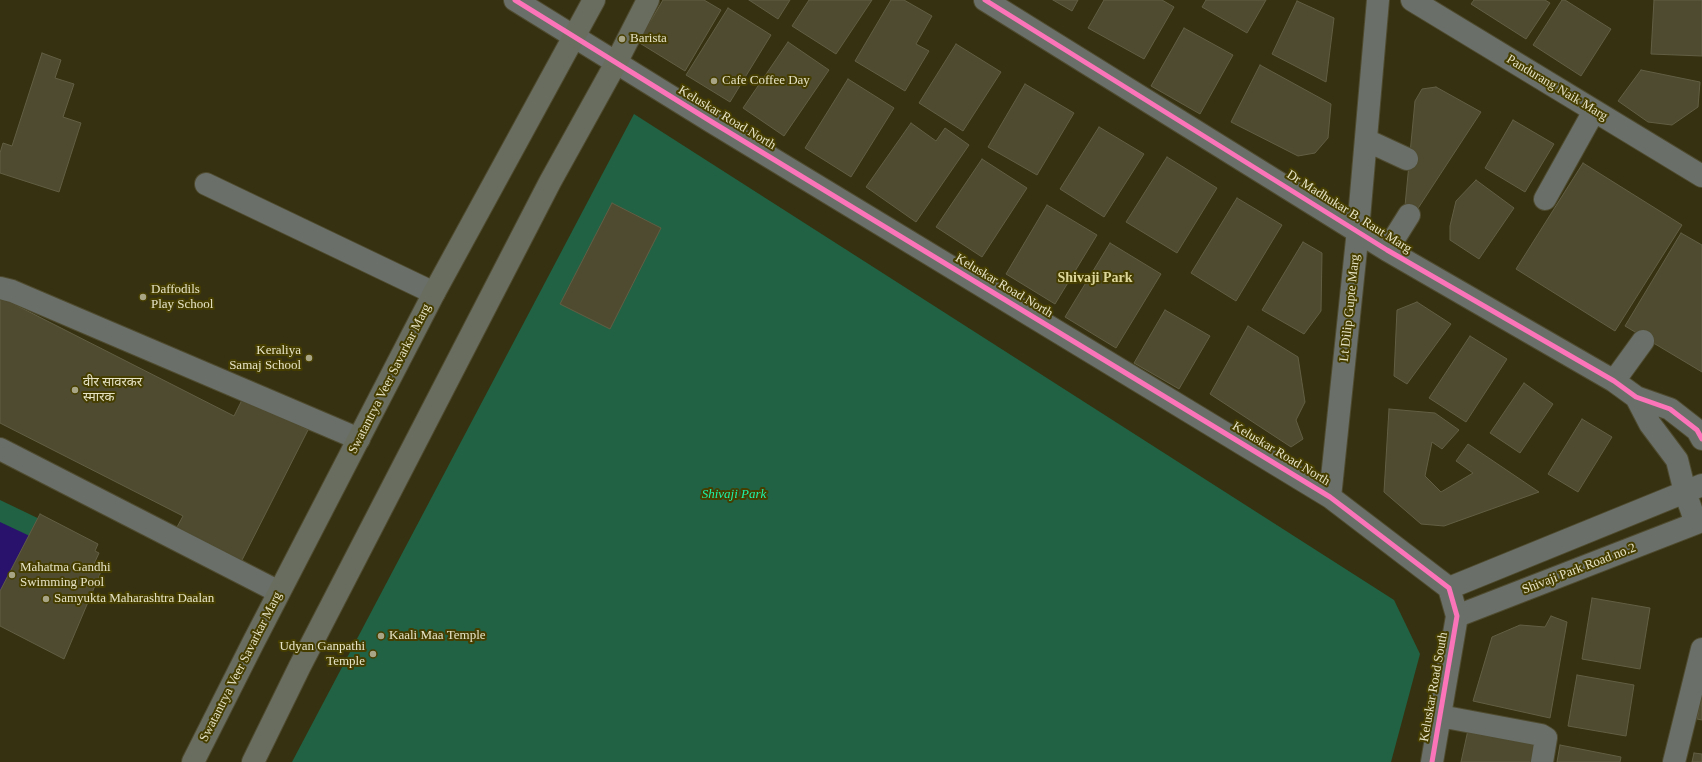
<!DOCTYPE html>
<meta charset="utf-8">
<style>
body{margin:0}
canvas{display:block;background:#363110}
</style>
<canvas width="1702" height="762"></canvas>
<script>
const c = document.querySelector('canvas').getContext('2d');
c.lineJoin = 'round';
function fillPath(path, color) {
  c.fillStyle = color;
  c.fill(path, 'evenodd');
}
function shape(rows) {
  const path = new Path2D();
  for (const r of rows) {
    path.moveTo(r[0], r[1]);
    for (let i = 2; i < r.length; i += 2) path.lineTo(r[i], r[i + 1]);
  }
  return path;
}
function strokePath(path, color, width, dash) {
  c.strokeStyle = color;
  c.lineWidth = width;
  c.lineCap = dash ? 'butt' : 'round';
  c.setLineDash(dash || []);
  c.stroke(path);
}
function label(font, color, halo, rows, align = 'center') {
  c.font = font + ' "Times New Roman","Noto Sans Devanagari",serif';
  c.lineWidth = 4;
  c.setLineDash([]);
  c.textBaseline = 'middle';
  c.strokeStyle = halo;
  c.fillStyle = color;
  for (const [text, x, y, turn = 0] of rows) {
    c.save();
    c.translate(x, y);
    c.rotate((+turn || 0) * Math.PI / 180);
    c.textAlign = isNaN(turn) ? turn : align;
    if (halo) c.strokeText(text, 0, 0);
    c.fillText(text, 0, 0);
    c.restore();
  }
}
fillPath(shape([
 [634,114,1394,600,1420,654,1391,762,292,762],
 [0,500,50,524,0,626]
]), '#206243');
fillPath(shape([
 [0,522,34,538,0,608]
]), '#28126b');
const building = shape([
 [663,0,704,0,721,10,685,71,638,42,663,0],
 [749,0,790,0,778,19,749,0],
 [809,0,872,0,836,54,792,26,809,0],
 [891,0,904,0,932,16,916,44,929,51,905,91,855,61,891,0],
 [1053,0,1078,0,1072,11,1053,0],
 [1104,0,1162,0,1174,7,1144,59,1088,28,1104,0],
 [1206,0,1266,0,1247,33,1202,7,1206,0],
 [1474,0,1545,0,1550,3,1526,39,1471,4,1474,0],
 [1562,0,1565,0,1611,29,1581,76,1533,45,1562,0],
 [1654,0,1702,0,1702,56,1651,54,1654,0],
 [1297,1,1334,18,1326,82,1272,54,1297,1],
 [728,8,771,35,730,102,686,75,728,8],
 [1184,28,1233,55,1200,114,1151,86,1184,28],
 [788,42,829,70,784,136,743,108,788,42],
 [956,44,1001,72,963,131,919,103,956,44],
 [42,53,61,60,55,78,74,84,63,117,81,123,59,192,0,173,0,153,3,143,12,146,42,53],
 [1260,65,1331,104,1328,138,1315,153,1298,156,1231,122,1260,65],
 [1641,70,1700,82,1698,107,1672,125,1648,122,1618,101,1641,70],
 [848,79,894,108,851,177,805,148,848,79],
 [1025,84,1074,113,1037,175,988,147,1025,84],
 [1436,87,1481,112,1413,216,1405,206,1415,101,1422,89,1436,87],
 [1513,120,1554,144,1525,192,1485,168,1513,120],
 [911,123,936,141,945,128,969,145,916,222,866,187,911,123],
 [1099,127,1144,154,1104,217,1060,189,1099,127],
 [1167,157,1217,188,1177,253,1126,222,1167,157],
 [982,159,1027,188,982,257,936,227,982,159],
 [1583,163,1682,225,1615,331,1516,269,1583,163],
 [1476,180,1514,208,1479,259,1450,240,1450,226,1456,201,1476,180],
 [1237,198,1282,225,1236,301,1191,273,1237,198],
 [612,203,661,228,610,329,560,304,612,203],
 [1047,205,1097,235,1055,304,1006,274,1047,205],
 [1681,233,1702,245,1702,372,1625,326,1681,233],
 [1303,242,1322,253,1321,311,1304,334,1262,310,1303,242],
 [1110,243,1161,274,1116,348,1065,317,1110,243],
 [0,297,234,416,243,398,308,430,241,562,176,529,183,516,0,423,0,297],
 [1417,302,1451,324,1407,384,1394,376,1397,310,1417,302],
 [1165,310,1210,336,1179,389,1134,363,1165,310],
 [1248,326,1298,357,1305,402,1296,420,1303,439,1291,447,1210,394,1248,326],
 [1470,336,1507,359,1466,422,1429,398,1470,336],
 [1524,383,1553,404,1520,453,1490,433,1524,383],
 [1389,409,1435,413,1459,430,1442,449,1432,442,1425,476,1441,492,1473,473,1456,461,1468,444,1539,492,1444,526,1421,524,1384,492,1389,409],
 [1582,419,1612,437,1578,492,1548,474,1582,419],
 [40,514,98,544,95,551,99,553,94,564,102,569,64,659,0,626,0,591,40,514],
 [1592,598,1650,608,1640,669,1582,659,1592,598],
 [1551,616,1567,622,1550,718,1473,701,1492,637,1520,625,1545,627,1551,616],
 [1577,675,1634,685,1626,736,1568,726,1577,675],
 [1702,695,1702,720,1697,719,1702,695],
 [1468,730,1535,743,1532,762,1461,762,1468,730],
 [1560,745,1621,757,1620,762,1557,762,1560,745],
 [1694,753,1702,754,1702,762,1692,762,1694,753]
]);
fillPath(building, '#4e4b31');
strokePath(building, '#615e44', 1);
const minor = shape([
 [515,0,712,122,1330,497,1449,588,1457,616,1432,762],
 [985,0,1387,250,1614,381,1636,397,1670,409,1697,430,1702,439],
 [1412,0,1702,176],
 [1366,140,1407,159],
 [206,184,434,293],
 [1545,199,1594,111],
 [1387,250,1409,215],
 [0,288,12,291,359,439],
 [1614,381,1643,341],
 [1636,397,1650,424,1677,460,1685,492,1696,523],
 [0,449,279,592],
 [1330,497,1358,230,1378,0],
 [1449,588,1702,485],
 [1457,616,1702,521],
 [1440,716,1541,735,1546,738,1542,762],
 [1674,762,1702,649]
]);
const major = shape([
 [193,762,253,643,434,293,594,0],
 [253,762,300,666,550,182,616,63,648,0]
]);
strokePath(minor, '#4f4b30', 24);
strokePath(major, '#4f4b30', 24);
strokePath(minor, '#6a7069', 22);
strokePath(major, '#696d60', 22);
strokePath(shape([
 [515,0,712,122,1330,497,1449,588,1457,616,1432,762],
 [985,0,1387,250,1614,381,1636,397,1670,409,1697,430,1702,439]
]), '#fb73b8', 5);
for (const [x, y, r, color] of [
 [622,39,4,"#a8a586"],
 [714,81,4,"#a8a586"],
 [143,297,4,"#a8a586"],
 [309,358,4,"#a8a586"],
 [75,390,4,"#a8a586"],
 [12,575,4,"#a8a586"],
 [46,599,4,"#a8a586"],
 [381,636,4,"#a8a586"],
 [373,654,4,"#a8a586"]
]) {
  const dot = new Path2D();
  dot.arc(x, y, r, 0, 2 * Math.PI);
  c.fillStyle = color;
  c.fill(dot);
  strokePath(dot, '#463e00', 1.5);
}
label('13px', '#e6e3c6', '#463e00', [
 ["Barista",630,39],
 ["Cafe Coffee Day",722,81],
 ["Daffodils",151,290],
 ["Play School",151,305],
 ["Keraliya",301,351,"right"],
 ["Samaj School",301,366,"right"],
 ["वीर सावरकर",83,383],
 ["स्मारक",83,398],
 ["Mahatma Gandhi",20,568],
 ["Swimming Pool",20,583],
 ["Samyukta Maharashtra Daalan",54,599],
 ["Kaali Maa Temple",389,636],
 ["Udyan Ganpathi",365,647,"right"],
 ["Temple",365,662,"right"]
], 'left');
label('13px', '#e6e3c6', '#463e00', [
 ["Pandurang Naik Marg",1557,88,31],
 ["Keluskar Road North",727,118,31],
 ["Dr Madhukar B. Raut Marg",1349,212,32],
 ["Keluskar Road North",1004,286,31],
 ["Lt Dilip Gupte Marg",1350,308,-84],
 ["Swatantrya Veer Savarkar Marg",390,379,-63],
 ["Keluskar Road North",1281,454,31],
 ["Shivaji Park Road no.2",1579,569,-21],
 ["Swatantrya Veer Savarkar Marg",241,667,-63],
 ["Keluskar Road South",1434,687,-80]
]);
label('italic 13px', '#1bf4aa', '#463e00', [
 ["Shivaji Park",734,495]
]);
label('bold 14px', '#ded79b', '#463e00', [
 ["Shivaji Park",1095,278]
]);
</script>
